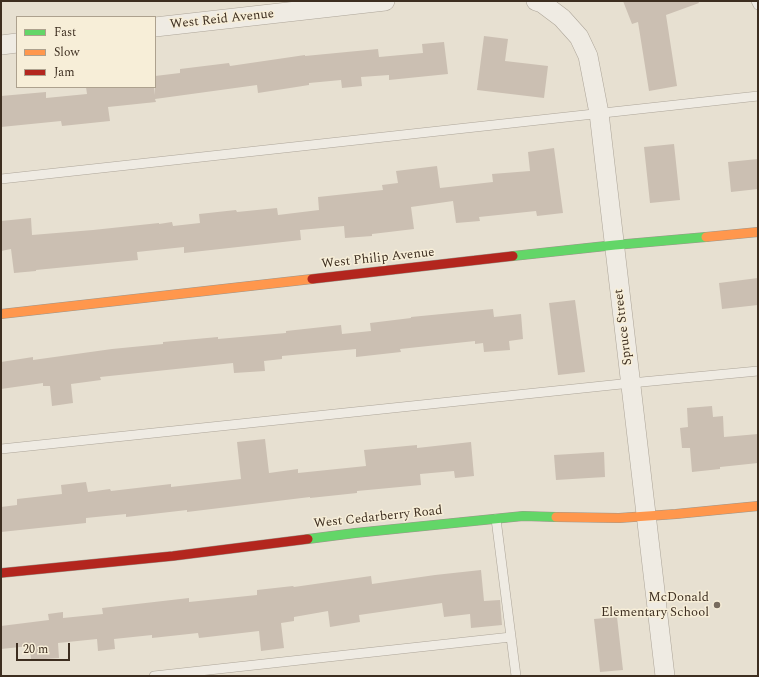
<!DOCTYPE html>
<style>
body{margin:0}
#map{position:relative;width:759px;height:677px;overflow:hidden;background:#e7e0d1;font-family:Spectral,serif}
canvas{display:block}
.frame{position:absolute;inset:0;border:2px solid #3d2e20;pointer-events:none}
.legend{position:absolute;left:16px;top:16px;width:140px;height:72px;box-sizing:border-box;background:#f7eed8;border:1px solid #ada18e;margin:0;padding:5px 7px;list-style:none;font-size:12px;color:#3d2e20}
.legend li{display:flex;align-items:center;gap:8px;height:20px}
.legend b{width:20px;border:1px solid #ada18e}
.scale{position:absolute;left:16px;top:643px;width:54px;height:18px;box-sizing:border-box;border:2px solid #3d2e20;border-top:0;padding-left:5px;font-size:12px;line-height:14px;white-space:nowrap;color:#3d2e20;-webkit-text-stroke:3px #f7eed8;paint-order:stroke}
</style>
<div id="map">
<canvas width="759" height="677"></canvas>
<div class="frame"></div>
<ul class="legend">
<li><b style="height:5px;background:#63d668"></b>Fast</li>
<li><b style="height:5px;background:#ff974d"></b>Slow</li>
<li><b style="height:5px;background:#b3261e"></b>Jam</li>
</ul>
<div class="scale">20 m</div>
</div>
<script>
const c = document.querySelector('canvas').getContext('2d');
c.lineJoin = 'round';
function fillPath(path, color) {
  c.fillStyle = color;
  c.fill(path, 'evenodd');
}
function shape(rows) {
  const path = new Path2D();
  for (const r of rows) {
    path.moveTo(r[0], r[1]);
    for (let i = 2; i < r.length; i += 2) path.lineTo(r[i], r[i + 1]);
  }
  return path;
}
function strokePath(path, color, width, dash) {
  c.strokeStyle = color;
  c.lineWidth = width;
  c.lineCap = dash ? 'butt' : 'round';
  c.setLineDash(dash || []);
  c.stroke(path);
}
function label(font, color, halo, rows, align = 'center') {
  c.font = font + ' Spectral,serif';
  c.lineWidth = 3;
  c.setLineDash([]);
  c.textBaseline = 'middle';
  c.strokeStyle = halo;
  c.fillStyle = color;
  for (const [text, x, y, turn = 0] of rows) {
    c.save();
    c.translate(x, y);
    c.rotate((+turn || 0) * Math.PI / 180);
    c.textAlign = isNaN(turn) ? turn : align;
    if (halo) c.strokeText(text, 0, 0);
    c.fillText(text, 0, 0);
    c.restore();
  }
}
fillPath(shape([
 [623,1,698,1,699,3,666,15,677,86,649,91,638,22,632,24],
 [484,36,508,39,505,61,548,66,544,98,477,90],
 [444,42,448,74,389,80,389,75,361,77,362,86,342,88,341,80,309,83,309,85,258,93,257,85,155,99,156,102,108,107,110,121,62,126,61,121,1,127,1,96,46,92,46,98,87,94,86,87,154,87,155,95,155,76,180,73,180,69,229,63,230,66,305,55,305,56,378,49,379,57,423,53,422,44],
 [674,144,680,200,650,203,644,147],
 [554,148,563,213,537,216,536,211,479,217,480,221,456,223,453,201,411,207,414,229,372,234,372,236,345,238,344,226,300,230,301,240,184,253,184,247,137,252,138,260,36,270,36,271,14,273,11,249,1,251,1,221,31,218,32,235,93,230,159,223,159,224,172,222,173,226,200,223,199,214,236,210,237,212,277,208,278,215,319,210,318,197,383,190,382,185,398,183,396,171,437,166,440,188,493,182,492,174,530,171,528,152],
 [758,159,758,189,731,192,728,162],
 [758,278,758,305,722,309,719,283],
 [575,300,585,372,558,375,549,303],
 [493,309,494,317,521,314,523,339,509,341,510,350,484,352,483,343,475,344,475,341,400,349,401,352,356,357,356,349,282,356,282,359,264,361,265,371,234,373,233,363,100,377,101,380,71,384,73,403,52,406,50,386,43,386,43,383,1,389,1,362,33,357,33,360,112,349,163,344,163,342,218,337,218,339,286,333,286,331,341,325,342,334,371,331,370,323,411,318,411,317],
 [712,406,713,417,723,416,724,437,758,434,758,463,720,467,720,469,692,472,690,448,682,448,680,428,688,427,687,408],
 [265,439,269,473,298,469,298,473,366,466,364,450,417,445,417,448,471,442,474,476,455,478,454,471,420,474,421,485,357,491,357,493,310,498,310,497,187,512,187,510,126,517,126,514,86,518,86,523,1,532,1,507,17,505,17,499,62,494,61,485,86,482,88,492,110,489,111,491,171,484,171,487,241,479,237,442],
 [604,452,605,477,556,480,554,455],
 [481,570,484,601,500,600,502,625,471,628,470,614,444,617,442,603,359,615,360,622,330,627,328,611,294,617,294,621,281,623,284,648,261,651,259,631,199,638,198,633,152,638,152,635,114,639,115,649,98,651,97,639,58,643,59,658,31,660,30,646,1,649,1,626,49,620,48,614,63,612,63,618,103,614,102,608,189,598,189,602,257,595,257,590,293,586,294,587,371,576,372,584,435,575],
 [617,617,623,670,600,672,594,619]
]), '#cbbfb2');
const lane = shape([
 [756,1,758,5],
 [1,179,758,96],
 [1,449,631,383,758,371],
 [496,519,516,676],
 [154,676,511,637]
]);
const street = shape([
 [536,1,542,3,562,18,579,37,588,56,599,113,665,676],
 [155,27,385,1],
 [1,45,17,43]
]);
const fast = shape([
 [513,256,615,245,706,237],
 [308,539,355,533,523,516,556,517]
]);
const slow = shape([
 [706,237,758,232],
 [1,314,312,279],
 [556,517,619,518,676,514,758,506]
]);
const jam = shape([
 [312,279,513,256],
 [1,573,173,556,308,539]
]);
strokePath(lane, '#ada599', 10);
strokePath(street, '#ada599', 20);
strokePath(fast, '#9c958a', 10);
strokePath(slow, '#9c958a', 10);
strokePath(jam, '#9c958a', 10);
strokePath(lane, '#efebe3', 9);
strokePath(street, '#efebe3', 19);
strokePath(fast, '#63d668', 9);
strokePath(slow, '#ff974d', 9);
strokePath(jam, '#b3261e', 9);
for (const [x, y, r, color] of [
 [717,605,4,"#786c5e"]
]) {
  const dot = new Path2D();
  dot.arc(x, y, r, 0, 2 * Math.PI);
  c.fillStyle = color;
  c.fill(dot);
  strokePath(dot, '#f7eed8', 1.5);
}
label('13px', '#3d2e20', '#f7eed8', [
 ["West Reid Avenue",222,20,-6],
 ["West Philip Avenue",378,259,-6],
 ["Spruce Street",624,327,-97],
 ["West Cedarberry Road",378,518,-6]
]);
label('13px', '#3d2e20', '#f7eed8', [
 ["McDonald",709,598],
 ["Elementary School",709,613]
], 'right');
</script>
